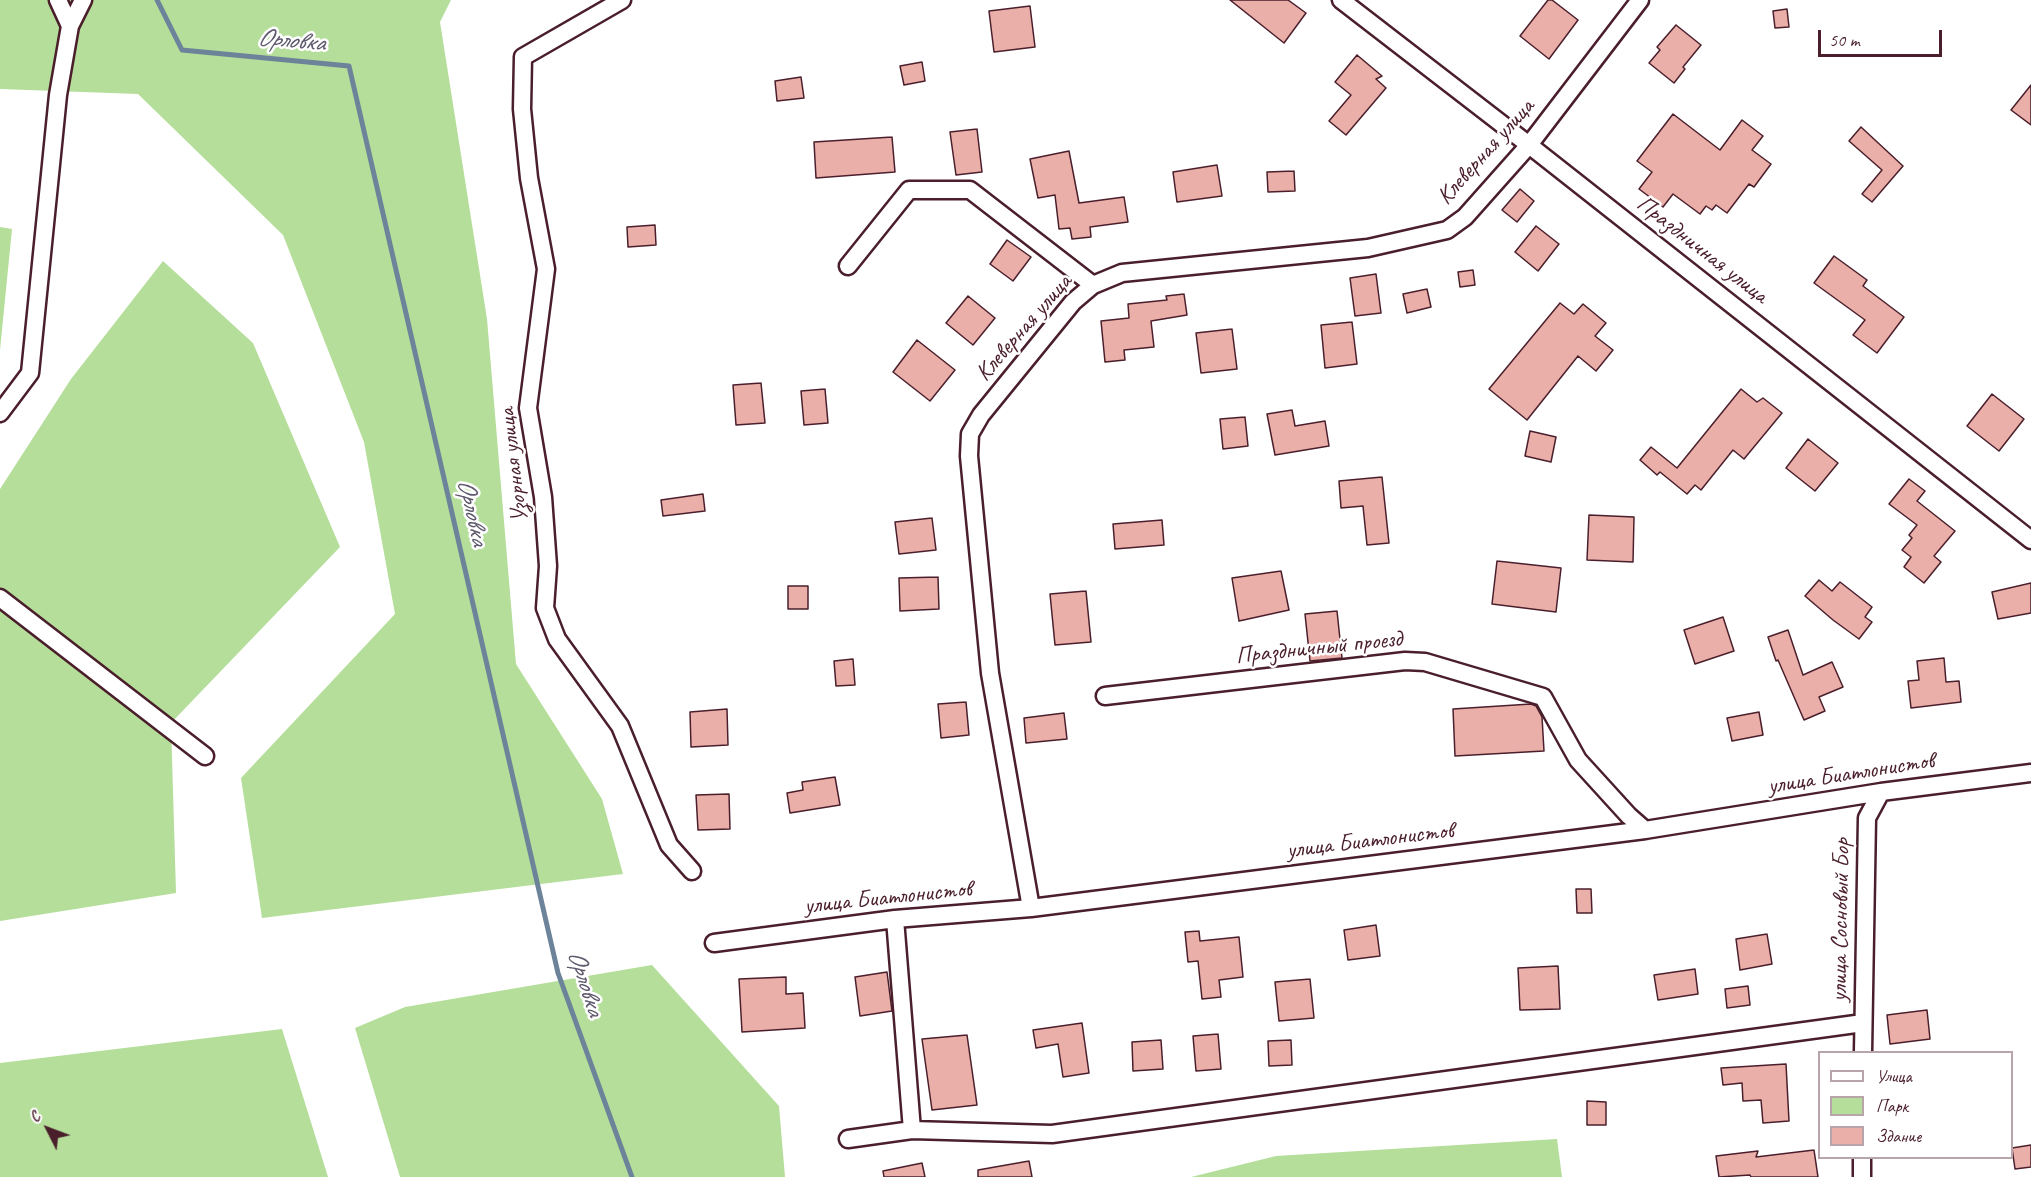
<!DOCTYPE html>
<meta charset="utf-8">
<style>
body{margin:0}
#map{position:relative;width:2031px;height:1177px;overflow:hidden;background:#fff;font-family:Caveat,sans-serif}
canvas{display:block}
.legend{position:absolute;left:1818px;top:1051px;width:195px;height:108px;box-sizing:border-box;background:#fff;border:2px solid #b7a5aa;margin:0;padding:8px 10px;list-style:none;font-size:18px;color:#4a1f2b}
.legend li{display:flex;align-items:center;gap:12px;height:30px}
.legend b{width:30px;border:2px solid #b7a5aa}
.north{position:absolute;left:18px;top:1099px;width:60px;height:60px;-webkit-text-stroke:4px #fff;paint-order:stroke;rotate:312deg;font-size:16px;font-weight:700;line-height:24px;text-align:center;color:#4a1f2b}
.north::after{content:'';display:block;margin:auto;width:21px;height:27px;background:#4a1f2b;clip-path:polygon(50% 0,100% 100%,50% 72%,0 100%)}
.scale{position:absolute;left:1818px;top:30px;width:124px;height:27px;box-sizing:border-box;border:3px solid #4a1f2b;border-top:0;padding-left:8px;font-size:18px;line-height:21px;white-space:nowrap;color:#4a1f2b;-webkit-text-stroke:4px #fff;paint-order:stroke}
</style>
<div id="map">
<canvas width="2031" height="1177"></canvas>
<ul class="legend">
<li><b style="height:8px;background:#fff"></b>Улица</li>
<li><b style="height:16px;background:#b5de9a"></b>Парк</li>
<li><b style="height:16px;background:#ebafaa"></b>Здание</li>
</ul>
<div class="north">С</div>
<div class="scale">50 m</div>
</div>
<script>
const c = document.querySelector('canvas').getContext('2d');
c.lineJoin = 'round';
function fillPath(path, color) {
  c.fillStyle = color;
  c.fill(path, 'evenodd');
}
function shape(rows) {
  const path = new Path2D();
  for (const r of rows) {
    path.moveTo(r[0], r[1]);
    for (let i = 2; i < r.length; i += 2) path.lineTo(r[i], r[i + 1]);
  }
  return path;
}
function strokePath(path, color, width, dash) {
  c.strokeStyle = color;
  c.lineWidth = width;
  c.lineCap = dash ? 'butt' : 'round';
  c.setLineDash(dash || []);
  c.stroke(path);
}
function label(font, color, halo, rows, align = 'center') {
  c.font = font + ' Caveat,sans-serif';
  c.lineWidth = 5;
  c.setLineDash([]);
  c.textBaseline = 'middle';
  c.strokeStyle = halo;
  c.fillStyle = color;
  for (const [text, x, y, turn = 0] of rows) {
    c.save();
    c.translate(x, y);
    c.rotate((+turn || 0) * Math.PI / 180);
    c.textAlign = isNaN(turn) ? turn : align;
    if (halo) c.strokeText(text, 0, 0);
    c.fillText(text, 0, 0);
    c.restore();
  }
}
fillPath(shape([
 [0,0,451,0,440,22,487,319,516,664,602,799,623,874,262,918,241,778,395,614,364,442,283,235,138,94,0,89],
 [0,227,12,229,0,350],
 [163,261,253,343,340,547,171,723,176,893,0,921,0,489,71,379],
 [652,965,779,1106,785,1177,400,1177,355,1028,405,1007],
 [282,1029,328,1177,0,1177,0,1063],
 [1557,1139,1562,1177,1191,1177,1276,1156]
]), '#b5de9a');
strokePath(shape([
 [157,0,182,50,349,66,558,973,632,1177]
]), '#6c839a', 5);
const building = shape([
 [1230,0,1288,0,1306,13,1284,43,1230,0],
 [1548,0,1552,0,1578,20,1549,59,1520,36,1548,0],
 [1030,6,1035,47,994,52,989,11,1030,6],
 [1787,9,1789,27,1775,28,1773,11,1787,9],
 [1676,25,1701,45,1683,67,1685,69,1674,83,1649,63,1660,50,1657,47,1676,25],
 [1357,55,1382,76,1376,79,1386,88,1346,135,1329,121,1351,95,1335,82,1357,55],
 [922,62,925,81,904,85,900,66,922,62],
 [801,77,804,98,777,101,775,81,801,77],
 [2031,85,2031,125,2011,110,2031,85],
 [1673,114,1720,150,1742,120,1763,136,1752,150,1771,164,1754,187,1749,184,1727,213,1716,205,1712,210,1706,206,1700,214,1673,194,1663,207,1639,189,1652,172,1637,161,1673,114],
 [1861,127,1903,166,1872,202,1862,194,1882,170,1849,141,1861,127],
 [977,129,982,172,956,175,950,132,977,129],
 [892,137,895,172,816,178,814,142,892,137],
 [1069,151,1079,203,1124,197,1128,222,1090,227,1091,237,1072,239,1070,228,1059,229,1055,195,1038,198,1030,159,1069,151],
 [1217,165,1222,196,1177,202,1173,172,1217,165],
 [1294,171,1295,191,1268,192,1267,172,1294,171],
 [1520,189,1534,201,1517,222,1502,210,1520,189],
 [655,225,656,245,628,247,627,227,655,225],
 [1536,226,1559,244,1538,271,1515,252,1536,226],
 [1007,240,1031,257,1013,281,990,264,1007,240],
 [1834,256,1867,280,1863,286,1904,317,1877,353,1853,335,1865,320,1814,283,1834,256],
 [1473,270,1475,285,1460,287,1458,272,1473,270],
 [1376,274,1381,313,1355,316,1350,278,1376,274],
 [1427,289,1431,307,1407,313,1403,294,1427,289],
 [1184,294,1187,315,1151,321,1154,347,1124,350,1125,360,1105,362,1101,321,1129,318,1128,304,1167,300,1166,296,1184,294],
 [968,296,995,318,973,345,946,323,968,296],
 [1560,303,1574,314,1583,304,1606,323,1595,336,1613,350,1596,371,1578,356,1527,420,1489,389,1560,303],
 [1352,322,1357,364,1325,368,1321,325,1352,322],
 [1232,329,1237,369,1201,373,1196,333,1232,329],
 [917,340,955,370,930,401,893,372,917,340],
 [761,383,765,423,736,425,733,385,761,383],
 [825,389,828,423,804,425,801,391,825,389],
 [1741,389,1757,402,1763,398,1782,413,1744,459,1733,450,1701,490,1695,485,1687,494,1660,472,1657,475,1640,460,1651,447,1677,468,1741,389],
 [1992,394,2024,419,1999,451,1967,426,1992,394],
 [1292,410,1295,426,1325,421,1329,446,1275,455,1267,414,1292,410],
 [1245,417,1248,446,1223,449,1220,419,1245,417],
 [1530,431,1556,437,1551,462,1525,456,1530,431],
 [1808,439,1838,463,1815,491,1786,468,1808,439],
 [1382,477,1389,543,1367,545,1363,506,1341,508,1339,481,1382,477],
 [1909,479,1925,491,1917,501,1955,531,1934,556,1941,562,1924,583,1904,567,1911,557,1902,550,1912,538,1909,535,1917,525,1889,504,1909,479],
 [703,494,705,511,663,516,661,500,703,494],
 [1589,515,1634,517,1633,562,1587,560,1589,515],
 [932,518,936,550,899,554,895,522,932,518],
 [1162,520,1164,545,1115,549,1113,524,1162,520],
 [1497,561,1561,568,1556,612,1492,604,1497,561],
 [1281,571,1289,610,1239,621,1232,578,1281,571],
 [938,577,939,609,900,611,899,578,938,577],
 [1819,580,1832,591,1840,582,1872,607,1865,617,1872,622,1859,639,1833,620,1805,596,1819,580],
 [2031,583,2031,613,1998,619,1992,592,2031,583],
 [788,586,808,586,808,609,788,609,788,586],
 [1086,591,1091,642,1055,645,1050,594,1086,591],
 [1337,611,1342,658,1310,661,1305,614,1337,611],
 [1723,617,1734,651,1695,664,1684,630,1723,617],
 [1788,630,1803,675,1832,662,1843,687,1819,697,1825,711,1804,720,1778,660,1776,661,1768,637,1788,630],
 [1944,658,1946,682,1959,681,1961,702,1911,708,1908,681,1919,680,1917,661,1944,658],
 [853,659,855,685,836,686,834,661,853,659],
 [966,702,969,735,941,738,938,704,966,702],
 [1531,704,1536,706,1542,717,1544,751,1455,756,1453,709,1531,704],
 [727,709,728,745,691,747,690,712,727,709],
 [1759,712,1763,735,1732,741,1727,718,1759,712],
 [1064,713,1067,739,1026,743,1024,718,1064,713],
 [835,777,840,805,790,813,787,793,803,790,802,782,835,777],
 [729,794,730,829,698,830,696,795,729,794],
 [1576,889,1591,889,1592,913,1577,913,1576,889],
 [1376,925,1380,956,1348,960,1344,930,1376,925],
 [1199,931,1200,941,1239,937,1243,977,1219,980,1221,997,1202,999,1198,961,1188,962,1185,932,1199,931],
 [1767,934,1772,964,1740,970,1736,939,1767,934],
 [1558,966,1560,1009,1520,1010,1518,968,1558,966],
 [1695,969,1698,994,1658,1000,1654,975,1695,969],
 [887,972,892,1011,860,1016,855,977,887,972],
 [786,977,786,994,803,993,805,1028,742,1032,739,979,786,977],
 [1310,979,1314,1018,1279,1021,1275,982,1310,979],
 [1748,986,1750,1005,1727,1008,1725,989,1748,986],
 [1927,1010,1930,1039,1890,1044,1887,1015,1927,1010],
 [1082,1023,1089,1073,1063,1077,1058,1044,1036,1048,1033,1030,1082,1023],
 [1218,1034,1221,1069,1196,1071,1193,1036,1218,1034],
 [967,1035,977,1105,932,1110,922,1039,967,1035],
 [1161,1040,1163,1069,1133,1071,1132,1042,1161,1040],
 [1291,1040,1292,1065,1269,1066,1268,1041,1291,1040],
 [1786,1064,1789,1121,1763,1123,1761,1100,1743,1101,1742,1083,1723,1085,1721,1068,1786,1064],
 [1587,1101,1606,1102,1606,1125,1587,1125,1587,1101],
 [2031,1145,2031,1167,2015,1169,2012,1148,2031,1145],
 [1814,1150,1818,1177,1751,1177,1750,1175,1719,1177,1716,1156,1758,1151,1756,1157,1814,1150],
 [1029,1161,1032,1177,978,1177,978,1170,1029,1161],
 [922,1163,925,1177,884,1177,883,1171,922,1163]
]);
fillPath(building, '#ebafaa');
strokePath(building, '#4a1f2b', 1.5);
const minor = shape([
 [58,0,70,26],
 [622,0,523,57,522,109,529,178,546,269,528,408,543,497,548,566,545,608,557,639,620,726,669,845,692,871],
 [1341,0,1529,145,2031,540],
 [848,266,909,190,970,190,1093,285],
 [0,413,30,373,58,95,70,26,83,0],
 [0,598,205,756],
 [1105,696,1405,661,1425,662,1543,697,1578,760,1629,816,1645,830],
 [1031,908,990,673,969,456,970,434,981,415,1073,302,1093,285,1122,273,1368,248,1447,230,1465,217,1529,145,1640,0],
 [895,919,912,1130],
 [714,943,895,919,1031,908,1645,830,1881,792,2031,773],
 [1863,1052,1867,818,1881,792],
 [848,1139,912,1130,1052,1134,1863,1023],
 [1862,1177,1862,1158]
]);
strokePath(minor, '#4a1f2b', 21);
strokePath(minor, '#fff', 16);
label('24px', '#4a1f2b', '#fff', [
 ["Клеверная улица",1486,152,-48],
 ["Праздничная улица",1702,250,38],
 ["Клеверная улица",1024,328,-49],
 ["Узорная улица",514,465,-97],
 ["Праздничный проезд",1319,648,-6],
 ["улица Биатлонистов",1851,774,-9],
 ["улица Биатлонистов",1370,841,-7],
 ["улица Биатлонистов",888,898,-6],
 ["улица Сосновый Бор",1841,920,-89]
]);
label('italic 26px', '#5e596c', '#fff', [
 ["Орловка",291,41,5],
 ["Орловка",472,512,77],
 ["Орловка",585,983,72]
]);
</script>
